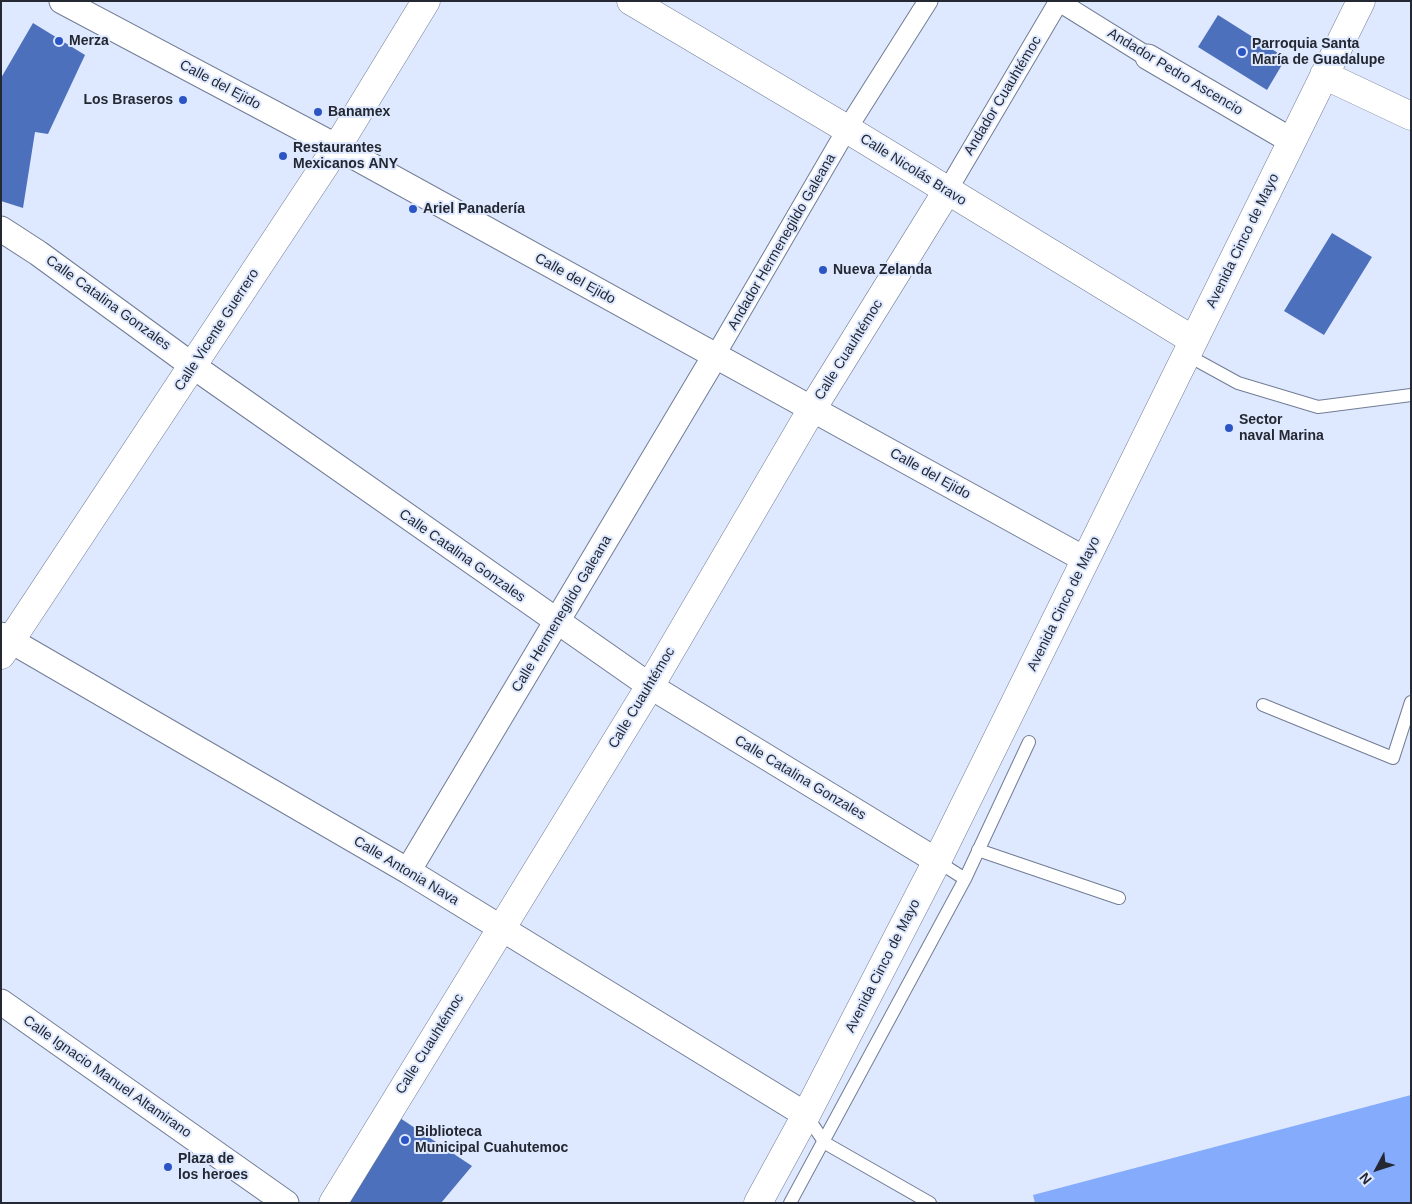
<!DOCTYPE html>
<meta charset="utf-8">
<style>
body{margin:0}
#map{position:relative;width:1412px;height:1204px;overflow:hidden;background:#dee9ff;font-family:Helvetica,sans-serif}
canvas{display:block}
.frame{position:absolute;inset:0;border:2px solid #232832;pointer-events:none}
.north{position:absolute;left:1352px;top:1144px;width:50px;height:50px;-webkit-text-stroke:4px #dee9ff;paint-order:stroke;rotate:230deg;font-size:14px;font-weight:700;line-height:20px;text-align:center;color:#232832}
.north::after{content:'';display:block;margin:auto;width:18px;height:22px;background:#232832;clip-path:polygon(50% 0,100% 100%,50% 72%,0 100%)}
</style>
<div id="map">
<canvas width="1412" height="1204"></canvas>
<div class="frame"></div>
<div class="north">N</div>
</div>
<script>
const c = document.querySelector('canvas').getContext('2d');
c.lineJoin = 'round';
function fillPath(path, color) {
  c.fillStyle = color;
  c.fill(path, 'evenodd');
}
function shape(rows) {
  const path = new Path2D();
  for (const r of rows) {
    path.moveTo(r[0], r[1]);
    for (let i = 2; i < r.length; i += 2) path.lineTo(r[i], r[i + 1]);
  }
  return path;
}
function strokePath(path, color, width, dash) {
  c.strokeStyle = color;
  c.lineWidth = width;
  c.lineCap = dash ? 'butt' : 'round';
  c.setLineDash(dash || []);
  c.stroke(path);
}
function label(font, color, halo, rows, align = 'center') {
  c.font = font + ' Helvetica,sans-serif';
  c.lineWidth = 4;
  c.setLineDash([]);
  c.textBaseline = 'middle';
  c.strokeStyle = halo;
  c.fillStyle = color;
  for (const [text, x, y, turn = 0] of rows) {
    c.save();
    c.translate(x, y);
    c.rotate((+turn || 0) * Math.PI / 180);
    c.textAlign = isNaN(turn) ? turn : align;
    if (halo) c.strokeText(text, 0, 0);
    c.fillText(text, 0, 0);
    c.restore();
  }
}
fillPath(shape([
 [1411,1095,1411,1203,1035,1203,1033,1195]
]), '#85abfd');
fillPath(shape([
 [1218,15,1286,58,1267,90,1198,47],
 [33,23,85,55,48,134,35,132,23,208,1,201,1,78],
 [1332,233,1372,257,1324,335,1284,311],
 [394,1114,472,1166,441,1203,335,1203]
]), '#4d70bc');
const service = shape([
 [1187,355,1238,383,1318,407,1411,395],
 [1263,705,1393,758,1411,702],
 [978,850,1119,898],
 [937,861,965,879],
 [806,1115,825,1143,930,1203],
 [790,1203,965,879,1029,742]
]);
const pedestrian = shape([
 [1058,1,1148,57],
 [947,191,1059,1],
 [715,356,847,129,928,1]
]);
const minor = shape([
 [62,1,337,147,1086,560],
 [1148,57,1292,141],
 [1,229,38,253,193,366,650,686,937,861],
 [1,635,408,871,806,1115],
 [408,871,715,356],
 [1,1002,286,1203]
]);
const tertiary = shape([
 [631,1,847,129,1193,340],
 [1324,75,1411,116],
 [1,655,337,147,426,1],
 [333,1203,650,686,812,409,947,191],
 [758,1203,806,1115,937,861,1361,1]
]);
strokePath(service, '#717d95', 14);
strokePath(pedestrian, '#717d95', 21);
strokePath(minor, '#717d95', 27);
strokePath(tertiary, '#717d95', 29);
strokePath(service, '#fff', 12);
strokePath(pedestrian, '#fff', 19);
strokePath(minor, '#fff', 25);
strokePath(tertiary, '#fff', 28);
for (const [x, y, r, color] of [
 [59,41,5,"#2b55c4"],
 [1242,52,5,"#2b55c4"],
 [183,100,5,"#2b55c4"],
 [318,112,5,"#2b55c4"],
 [283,156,5,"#2b55c4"],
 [413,209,5,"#2b55c4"],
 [823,270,5,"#2b55c4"],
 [1229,428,5,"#2b55c4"],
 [405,1140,5,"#2b55c4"],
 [168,1167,5,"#2b55c4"]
]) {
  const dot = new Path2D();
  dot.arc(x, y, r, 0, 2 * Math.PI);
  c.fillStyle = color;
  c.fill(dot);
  strokePath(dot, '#dee9ff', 2);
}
label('bold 14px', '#232832', '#dee9ff', [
 ["Merza",69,41],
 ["Parroquia Santa",1252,44],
 ["María de Guadalupe",1252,60],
 ["Los Braseros",173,100,"right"],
 ["Banamex",328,112],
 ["Restaurantes",293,148],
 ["Mexicanos ANY",293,164],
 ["Ariel Panadería",423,209],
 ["Nueva Zelanda",833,270],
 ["Sector",1239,420],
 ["naval Marina",1239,436],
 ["Biblioteca",415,1132],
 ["Municipal Cuahutemoc",415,1148],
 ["Plaza de",178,1159],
 ["los heroes",178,1175]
], 'left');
label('14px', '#232832', '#dee9ff', [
 ["Andador Pedro Ascencio",1175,72,31],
 ["Calle del Ejido",220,85,28],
 ["Andador Cuauhtémoc",1003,96,-59],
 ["Calle Nicolás Bravo",913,170,32],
 ["Avenida Cinco de Mayo",1243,241,-64],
 ["Andador Hermenegildo Galeana",782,242,-60],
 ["Calle del Ejido",575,279,29],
 ["Calle Catalina Gonzales",108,303,36],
 ["Calle Vicente Guerrero",217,330,-57],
 ["Calle Cuauhtémoc",849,350,-58],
 ["Calle del Ejido",930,474,29],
 ["Calle Catalina Gonzales",462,556,35],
 ["Avenida Cinco de Mayo",1064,604,-64],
 ["Calle Hermenegildo Galeana",562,614,-59],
 ["Calle Cuauhtémoc",642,698,-59],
 ["Calle Catalina Gonzales",800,778,31],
 ["Calle Antonia Nava",406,871,31],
 ["Avenida Cinco de Mayo",883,966,-63],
 ["Calle Cuauhtémoc",430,1044,-58],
 ["Calle Ignacio Manuel Altamirano",107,1077,35]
]);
</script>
